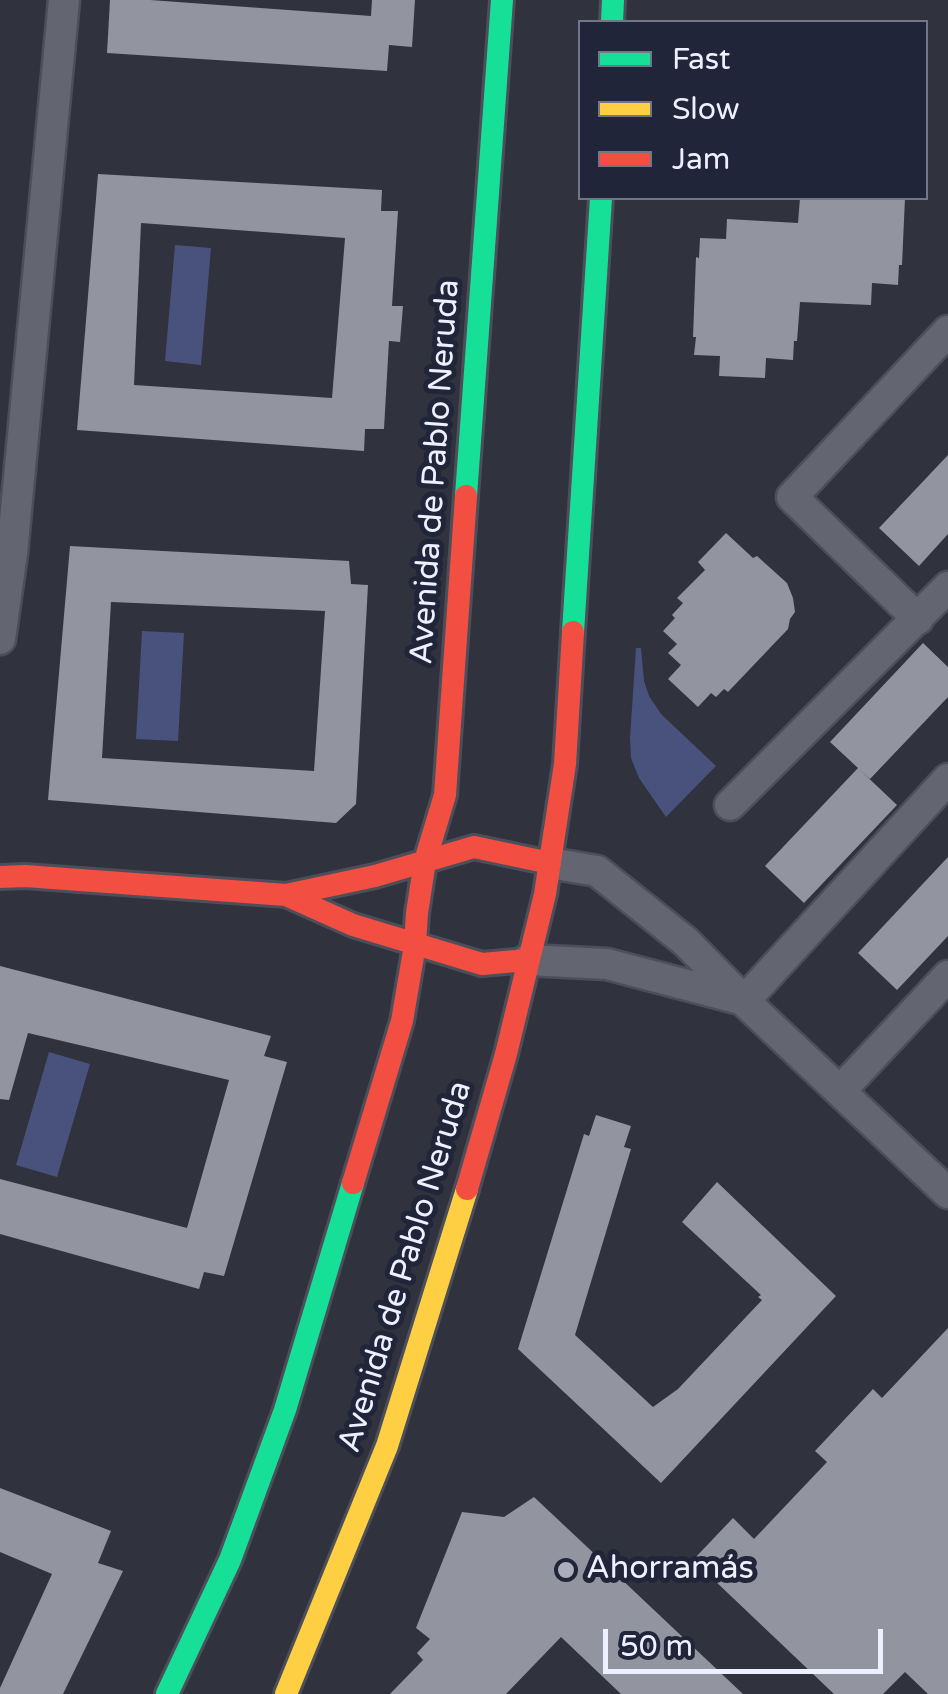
<!DOCTYPE html>
<meta charset="utf-8">
<style>
body{margin:0}
#map{position:relative;width:948px;height:1694px;overflow:hidden;background:#30323e;font-family:"Varela Round",sans-serif}
canvas{display:block}
.legend{position:absolute;left:578px;top:20px;width:350px;height:180px;box-sizing:border-box;background:#202539;border:2px solid #727788;margin:0;padding:12px 18px;list-style:none;font-size:30px;color:#edf1ff}
.legend li{display:flex;align-items:center;gap:20px;height:50px}
.legend b{width:50px;border:2px solid #727788}
.scale{position:absolute;left:603px;top:1629px;width:280px;height:45px;box-sizing:border-box;border:5px solid #edf1ff;border-top:0;padding-left:12px;font-size:30px;line-height:35px;white-space:nowrap;color:#edf1ff;-webkit-text-stroke:8px #202539;paint-order:stroke}
</style>
<div id="map">
<canvas width="948" height="1694"></canvas>
<ul class="legend">
<li><b style="height:12px;background:#16e098"></b>Fast</li>
<li><b style="height:12px;background:#ffcf43"></b>Slow</li>
<li><b style="height:12px;background:#f24e42"></b>Jam</li>
</ul>
<div class="scale">50 m</div>
</div>
<script>
const c = document.querySelector('canvas').getContext('2d');
c.lineJoin = 'round';
function fillPath(path, color) {
  c.fillStyle = color;
  c.fill(path, 'evenodd');
}
function shape(rows) {
  const path = new Path2D();
  for (const r of rows) {
    path.moveTo(r[0], r[1]);
    for (let i = 2; i < r.length; i += 2) path.lineTo(r[i], r[i + 1]);
  }
  return path;
}
function strokePath(path, color, width, dash) {
  c.strokeStyle = color;
  c.lineWidth = width;
  c.lineCap = dash ? 'butt' : 'round';
  c.setLineDash(dash || []);
  c.stroke(path);
}
function label(font, color, halo, rows, align = 'center') {
  c.font = font + ' "Varela Round",sans-serif';
  c.lineWidth = 10;
  c.setLineDash([]);
  c.textBaseline = 'middle';
  c.strokeStyle = halo;
  c.fillStyle = color;
  for (const [text, x, y, turn = 0] of rows) {
    c.save();
    c.translate(x, y);
    c.rotate((+turn || 0) * Math.PI / 180);
    c.textAlign = isNaN(turn) ? turn : align;
    if (halo) c.strokeText(text, 0, 0);
    c.fillText(text, 0, 0);
    c.restore();
  }
}
fillPath(shape([
 [175,245,211,248,201,365,165,361],
 [142,631,184,633,178,741,136,739],
 [636,648,641,648,644,681,649,696,661,714,716,766,666,817,639,778,631,758,630,738],
 [49,1052,90,1064,57,1177,16,1165]
]), '#49527c');
fillPath(shape([
 [110,0,150,0,371,16,372,0,415,0,412,47,389,45,387,71,107,53],
 [98,174,382,190,381,211,398,211,392,306,403,306,400,342,389,341,384,429,365,429,364,451,77,430],
 [141,223,345,238,332,398,134,385],
 [800,198,905,198,902,265,899,265,898,285,872,283,871,305,800,302,797,341,794,341,793,360,766,358,765,378,719,376,720,356,694,355,696,337,693,337,696,257,699,258,700,238,726,239,727,219,798,223],
 [948,455,948,534,919,566,879,528],
 [726,533,753,558,757,556,787,583,793,598,795,612,790,619,788,629,728,692,724,689,716,697,711,693,698,707,668,679,681,665,668,653,677,644,663,631,675,618,672,615,683,603,677,598,705,570,698,562],
 [70,546,349,561,351,584,368,585,356,804,336,823,48,800],
 [111,602,325,611,314,771,102,758],
 [923,643,948,667,948,697,870,779,859,769,897,805,804,903,765,866,858,768,830,742],
 [948,857,948,936,897,990,858,953],
 [0,966,271,1036,264,1056,287,1062,224,1276,204,1272,199,1289,0,1234,0,1179,187,1228,229,1080,28,1033,9,1100,0,1099],
 [596,1115,631,1126,624,1147,631,1149,575,1335,653,1407,678,1389,762,1300,758,1297,761,1295,682,1222,717,1182,836,1296,661,1483,518,1349,584,1134,589,1136],
 [948,1328,948,1694,928,1694,905,1672,883,1694,834,1694,693,1560,733,1518,754,1539,827,1462,815,1451,873,1389,882,1398],
 [0,1488,111,1531,98,1563,123,1571,63,1694,0,1694,0,1688,52,1574,0,1552],
 [534,1497,618,1576,743,1694,621,1694,561,1637,506,1694,390,1694,423,1660,417,1653,430,1639,416,1628,462,1512,504,1517]
]), '#9294a0');
const street = shape([
 [918,619,792,497,948,331],
 [0,639,12,553,64,0],
 [730,805,948,587],
 [550,863,597,871,686,942,744,1001,948,1193],
 [527,960,607,964,740,999],
 [744,1001,948,779],
 [840,1091,948,976]
]);
const fast = shape([
 [612,22,613,0],
 [466,496,502,0],
 [573,632,601,198],
 [167,1694,230,1560,285,1410,353,1183]
]);
const slow = shape([
 [286,1694,387,1446,467,1189]
]);
const jam = shape([
 [0,877,25,876,286,895,375,876,474,847,550,863],
 [286,895,353,925,482,964,527,960],
 [353,1183,402,1021,415,945,417,913,425,861,445,795,466,496],
 [467,1189,506,1054,545,894,565,764,573,632]
]);
strokePath(street, '#4c4e59', 35);
strokePath(fast, '#4c4e59', 28);
strokePath(slow, '#4c4e59', 28);
strokePath(jam, '#4c4e59', 28);
strokePath(street, '#636670', 30);
strokePath(fast, '#16e098', 22);
strokePath(slow, '#ffcf43', 22);
strokePath(jam, '#f24e42', 22);
for (const [x, y, r, color] of [
 [566,1570,10,"#abaebb"]
]) {
  const dot = new Path2D();
  dot.arc(x, y, r, 0, 2 * Math.PI);
  c.fillStyle = color;
  c.fill(dot);
  strokePath(dot, '#202539', 4);
}
label('32px', '#edf1ff', '#202539', [
 ["Avenida de Pablo Neruda",436,472,-86],
 ["Avenida de Pablo Neruda",406,1267,-73]
]);
label('32px', '#edf1ff', '#202539', [
 ["Ahorramás",586,1570]
], 'left');
</script>
